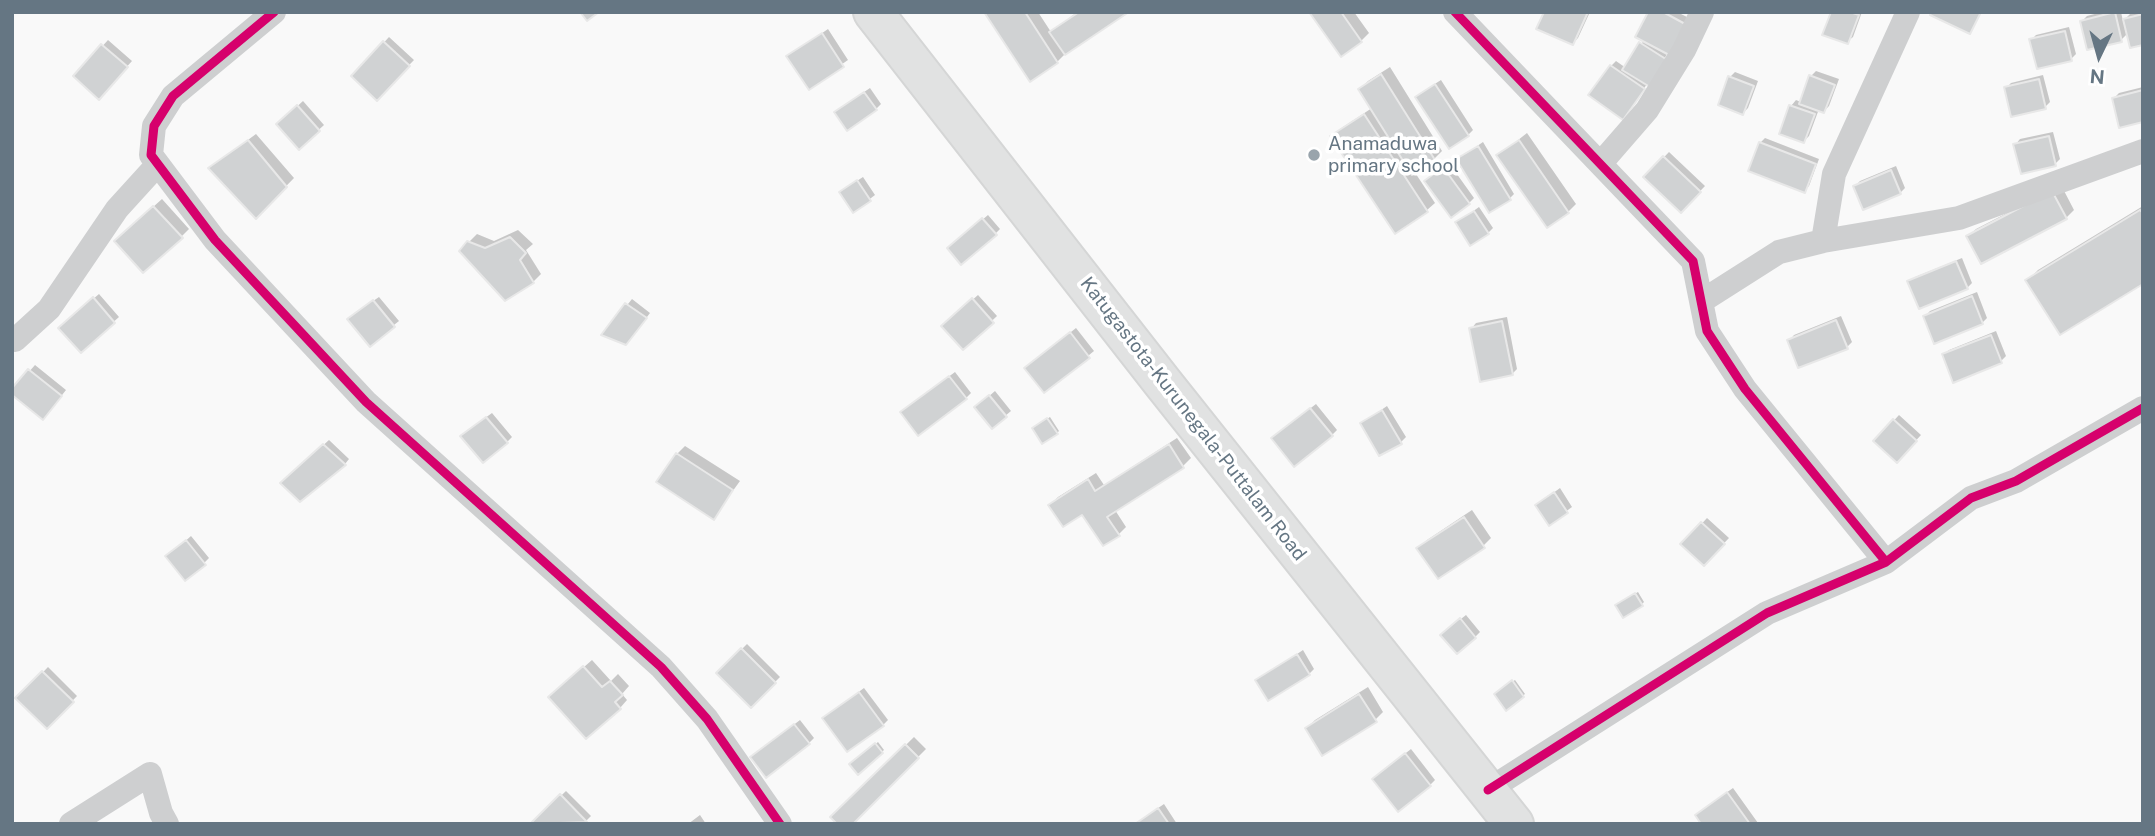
<!DOCTYPE html>
<style>
body{margin:0}
#map{position:relative;width:2155px;height:836px;overflow:hidden;background:#f9f9f9;font-family:"Public Sans",sans-serif}
canvas{display:block}
.frame{position:absolute;inset:0;border:14px solid #657683;pointer-events:none}
.north{position:absolute;left:2064px;top:21px;width:70px;height:70px;-webkit-text-stroke:5px #fff;paint-order:stroke;rotate:185deg;font-size:19px;font-weight:700;line-height:28px;text-align:center;color:#657683}
.north::after{content:'';display:block;margin:auto;width:24px;height:32px;background:#657683;clip-path:polygon(50% 0,100% 100%,50% 72%,0 100%)}
</style>
<div id="map">
<canvas width="2155" height="836"></canvas>
<div class="frame"></div>
<div class="north">N</div>
</div>
<script>
const c = document.querySelector('canvas').getContext('2d');
c.lineJoin = 'round';
function fillPath(path, color) {
  c.fillStyle = color;
  c.fill(path, 'evenodd');
}
function shape(rows) {
  const path = new Path2D();
  for (const r of rows) {
    path.moveTo(r[0], r[1]);
    for (let i = 2; i < r.length; i += 2) path.lineTo(r[i], r[i + 1]);
  }
  return path;
}
function strokePath(path, color, width, dash) {
  c.strokeStyle = color;
  c.lineWidth = width;
  c.lineCap = dash ? 'butt' : 'round';
  c.setLineDash(dash || []);
  c.stroke(path);
}
function label(font, color, halo, rows, align = 'center') {
  c.font = font + ' "Public Sans",sans-serif';
  c.lineWidth = 7;
  c.setLineDash([]);
  c.textBaseline = 'middle';
  c.strokeStyle = halo;
  c.fillStyle = color;
  for (const [text, x, y, turn = 0] of rows) {
    c.save();
    c.translate(x, y);
    c.rotate((+turn || 0) * Math.PI / 180);
    c.textAlign = isNaN(turn) ? turn : align;
    if (halo) c.strokeText(text, 0, 0);
    c.fillText(text, 0, 0);
    c.restore();
  }
}
fillPath(shape([
 [986,12,1038,12,1051,32,1077,12,1126,12,1065,54,1057,62],
 [1311,12,1354,12,1369,33,1361,41],
 [1546,12,1590,12,1578,38,1573,43],
 [1650,12,1677,12,1691,19,1628,112,1611,66,1616,61,1626,68,1644,40],
 [1833,12,1862,12,1853,37,1847,42],
 [2102,12,2121,12,2123,21,2130,14,2143,12,2143,44,2128,33,2121,40,2082,21,2087,16],
 [2069,27,2076,54,2071,59,2031,40,2036,35],
 [828,29,848,60,809,87,789,56],
 [389,37,414,60,377,98,353,76],
 [108,40,132,61,104,92,75,76],
 [1390,67,1442,151,1434,159,1414,171,1435,203,1427,210,1395,231,1332,136,1340,129,1372,108,1360,89,1368,81],
 [1816,71,1839,79,1829,106,1824,111,1819,109,1809,136,1804,141,1781,133,1791,106,1796,100,1801,102,1811,76],
 [1735,72,1758,81,1748,108,1743,113,1730,77],
 [2043,75,2050,102,2045,107,2006,88,2011,83],
 [1441,80,1473,130,1468,135,1422,92],
 [2143,87,2143,120,2114,98,2119,93],
 [870,88,881,104,876,109,842,107],
 [303,101,324,125,299,148,278,124],
 [2053,132,2060,159,2055,164,2015,145,2020,139],
 [1527,133,1576,204,1568,212,1499,155],
 [256,134,294,178,256,217,210,168],
 [1765,138,1819,159,1809,186,1804,191,1760,143],
 [1483,142,1514,194,1509,199,1458,159],
 [1669,152,1705,186,1681,211,1645,177],
 [1449,163,1474,198,1469,203,1432,176],
 [1896,166,1905,188,1900,193,1855,186,1860,181],
 [863,177,875,195,854,211,846,188],
 [2061,185,2074,210,2066,218,1968,236,1976,229],
 [162,199,189,229,181,237,124,233],
 [2143,206,2143,282,2028,280,2038,270],
 [1479,207,1493,228,1488,233,1458,222],
 [988,215,1000,229,995,234,954,244],
 [518,230,533,244,526,250,541,274,533,282,505,299,469,242,477,234,494,241],
 [1962,258,1972,283,1967,288,1910,282,1915,277],
 [1977,292,1987,318,1982,323,1925,316,1930,311],
 [99,294,119,317,81,351,65,323],
 [978,295,997,316,963,348,943,326],
 [379,297,399,321,370,344,354,314],
 [632,299,650,313,631,338,604,334],
 [1841,316,1852,342,1847,347,1789,341,1794,335],
 [1507,317,1517,369,1512,374,1471,329,1476,323],
 [1076,328,1094,351,1045,391,1032,363],
 [1996,331,2006,356,2001,361,1944,355,1949,350],
 [35,365,66,390,48,413,12,391],
 [955,372,971,393,966,398,908,407],
 [995,391,1011,411,992,427,981,403],
 [1316,404,1337,430,1332,435,1278,433],
 [1387,406,1406,437,1401,442,1362,423],
 [492,413,512,437,507,442,467,431],
 [1899,415,1921,435,1897,461,1875,441],
 [1050,417,1059,431,1057,433,1036,426],
 [1177,438,1191,458,1183,466,1115,510,1126,527,1118,535,1083,512,1050,505,1058,497,1096,473,1104,485],
 [329,440,349,459,345,464,287,478],
 [685,446,740,481,714,517,677,454],
 [1560,488,1572,507,1550,523,1537,505],
 [1472,510,1491,538,1483,546,1419,548,1427,540],
 [1707,518,1729,538,1704,564,1683,544],
 [191,536,209,558,204,563,173,552],
 [1638,592,1644,602,1642,604,1619,603],
 [1466,615,1480,632,1475,637,1447,630],
 [747,644,780,677,751,706,718,673],
 [1303,650,1314,669,1309,674,1257,681],
 [592,660,611,681,618,674,629,686,622,694,627,700,620,708,559,689],
 [48,667,77,696,47,727,18,698],
 [1515,680,1525,694,1506,708,1498,692],
 [1368,687,1383,712,1375,720,1307,728,1315,720],
 [864,688,888,720,883,725,830,713],
 [800,720,814,738,809,743,757,753],
 [914,737,926,749,851,824,833,817],
 [878,742,884,750,858,772,852,764],
 [1411,749,1435,780,1430,785,1379,774],
 [1733,788,1758,823,1703,824,1702,810],
 [566,791,591,816,583,824,536,824,534,822],
 [1164,804,1177,824,1135,824],
 [700,815,706,824,688,824]
]), '#0003');
const building = shape([
 [580,12,599,12,587,21,580,12],
 [984,12,1025,12,1058,63,1030,82,984,12],
 [1079,12,1129,12,1065,55,1049,32,1079,12],
 [1309,12,1341,12,1362,42,1341,57,1309,12],
 [1544,12,1588,12,1573,45,1536,29,1544,12],
 [1648,12,1663,12,1687,25,1671,56,1635,37,1648,12],
 [1831,12,1850,12,1859,15,1848,44,1822,35,1831,12],
 [1931,12,1981,12,1970,34,1930,15,1931,12],
 [2115,12,2122,42,2087,50,2080,21,2115,12],
 [2143,14,2143,45,2130,48,2123,19,2143,14],
 [2065,31,2072,61,2037,69,2029,39,2065,31],
 [822,33,844,67,809,90,786,56,822,33],
 [383,41,410,66,377,101,351,76,383,41],
 [1639,42,1672,63,1655,90,1622,70,1639,42],
 [101,44,128,67,99,100,73,76,101,44],
 [1610,65,1645,89,1623,120,1588,95,1610,65],
 [1381,74,1435,160,1412,175,1358,89,1381,74],
 [1809,75,1835,85,1824,113,1799,104,1809,75],
 [1728,76,1754,86,1743,115,1718,105,1728,76],
 [2039,79,2046,109,2011,117,2004,87,2039,79],
 [1435,84,1469,136,1449,149,1415,97,1435,84],
 [2143,90,2143,122,2119,128,2112,98,2143,90],
 [864,92,877,110,847,131,834,112,864,92],
 [297,105,320,131,299,150,276,124,297,105],
 [1789,105,1815,114,1804,143,1779,134,1789,105],
 [1364,114,1428,212,1395,234,1330,136,1364,114],
 [2049,136,2056,166,2021,174,2013,144,2049,136],
 [248,140,287,187,256,219,208,168,248,140],
 [1519,140,1569,213,1547,228,1496,155,1519,140],
 [1759,142,1816,164,1805,193,1748,171,1759,142],
 [1478,146,1511,200,1489,213,1456,159,1478,146],
 [1663,156,1701,192,1681,213,1643,177,1663,156],
 [1443,167,1470,204,1451,218,1424,181,1443,167],
 [1891,170,1901,194,1863,210,1853,186,1891,170],
 [857,180,871,201,853,213,839,192,857,180],
 [2052,191,2067,219,1981,264,1966,236,2052,191],
 [153,206,183,238,143,273,114,241,153,206],
 [2140,210,2143,213,2143,284,2060,335,2025,280,2140,210],
 [1474,211,1489,234,1470,246,1455,222,1474,211],
 [982,218,997,235,961,265,947,248,982,218],
 [510,237,526,253,520,260,534,283,505,301,459,251,467,241,485,248,510,237],
 [1956,261,1968,289,1919,309,1907,281,1956,261],
 [1972,296,1983,324,1934,344,1923,316,1972,296],
 [93,297,115,323,81,353,58,328,93,297],
 [972,298,994,323,963,350,941,326,972,298],
 [373,300,395,327,370,347,347,319,373,300],
 [625,303,647,318,626,345,601,335,625,303],
 [1836,320,1848,349,1798,368,1787,340,1836,320],
 [1502,321,1513,375,1480,382,1469,328,1502,321],
 [1070,332,1090,358,1044,393,1024,368,1070,332],
 [1991,335,2002,363,1953,383,1942,354,1991,335],
 [28,369,62,396,43,420,12,395,12,388,28,369],
 [949,376,967,399,918,436,900,412,949,376],
 [989,395,1007,417,992,429,974,407,989,395],
 [1310,408,1333,436,1294,467,1271,438,1310,408],
 [1382,410,1402,444,1379,456,1360,423,1382,410],
 [486,417,508,443,483,463,460,436,486,417],
 [1047,418,1058,434,1042,444,1032,428,1047,418],
 [1893,419,1917,441,1897,463,1873,441,1893,419],
 [323,444,346,465,300,502,280,483,323,444],
 [1169,444,1184,468,1107,517,1120,536,1103,546,1082,515,1063,527,1048,505,1088,479,1095,491,1169,444],
 [676,453,733,490,714,520,656,482,676,453],
 [1554,492,1568,513,1549,526,1535,505,1554,492],
 [1464,517,1485,548,1438,579,1416,548,1464,517],
 [1701,522,1725,544,1704,566,1680,544,1701,522],
 [186,540,206,565,185,581,165,556,186,540],
 [1635,593,1643,606,1623,618,1615,605,1635,593],
 [1460,618,1476,638,1457,654,1440,635,1460,618],
 [741,648,776,683,751,708,716,673,741,648],
 [1297,654,1310,675,1268,701,1255,680,1297,654],
 [583,666,602,687,610,681,623,695,615,702,621,709,586,739,548,697,583,666],
 [42,671,74,702,47,729,15,698,42,671],
 [1512,680,1524,697,1506,711,1494,694,1512,680],
 [859,692,884,726,847,752,822,718,859,692],
 [1359,694,1377,722,1322,756,1305,728,1359,694],
 [794,724,810,744,766,778,750,757,794,724],
 [875,743,883,753,858,775,849,764,875,743],
 [905,744,919,758,853,824,837,824,830,817,905,744],
 [1405,753,1431,786,1398,812,1372,779,1405,753],
 [1727,792,1750,824,1701,824,1695,815,1727,792],
 [560,794,587,822,533,824,532,822,560,794],
 [1158,808,1169,824,1135,824,1158,808]
]);
fillPath(building, '#d0d2d3');
strokePath(building, '#e8e8e8', 2);
const highway = shape([
 [873,12,1163,383,1514,824]
]);
strokePath(highway, '#d5d6d6', 42);
strokePath(shape([
 [274,12,173,96,154,126,151,155,215,240,366,402,661,667,707,719,780,824],
 [1455,12,1693,261,1707,331,1745,389,1886,562],
 [1601,163,1647,110,1684,50,1702,12],
 [1823,241,1834,174,1908,12],
 [1702,301,1779,252,1823,241,1959,218,2143,151],
 [12,339,15,340,49,309,117,209,157,165],
 [1488,790,1767,613,1886,562,1971,498,2016,481,2143,408],
 [71,824,150,774,161,813,167,824]
]), '#cecfd0', 24);
strokePath(highway, '#e1e2e2', 38);
strokePath(shape([
 [274,12,173,96,154,126,151,155,215,240,366,402,661,667,707,719,780,824],
 [1455,12,1693,261,1707,331,1745,389,1886,562],
 [1488,790,1767,613,1886,562,1971,498,2016,481,2143,408]
]), '#d6006c', 9);
for (const [x, y, r, color] of [
 [1314,155,7,"#99a4ac"]
]) {
  const dot = new Path2D();
  dot.arc(x, y, r, 0, 2 * Math.PI);
  c.fillStyle = color;
  c.fill(dot);
  strokePath(dot, '#fff', 2.5);
}
label('19px', '#657683', '#fff', [
 ["Anamaduwa",1328,144],
 ["primary school",1328,166]
], 'left');
label('19px', '#657683', '#fff', [
 ["Katugastota-Kurunegala-Puttalam Road",1193,419,52]
]);
</script>
